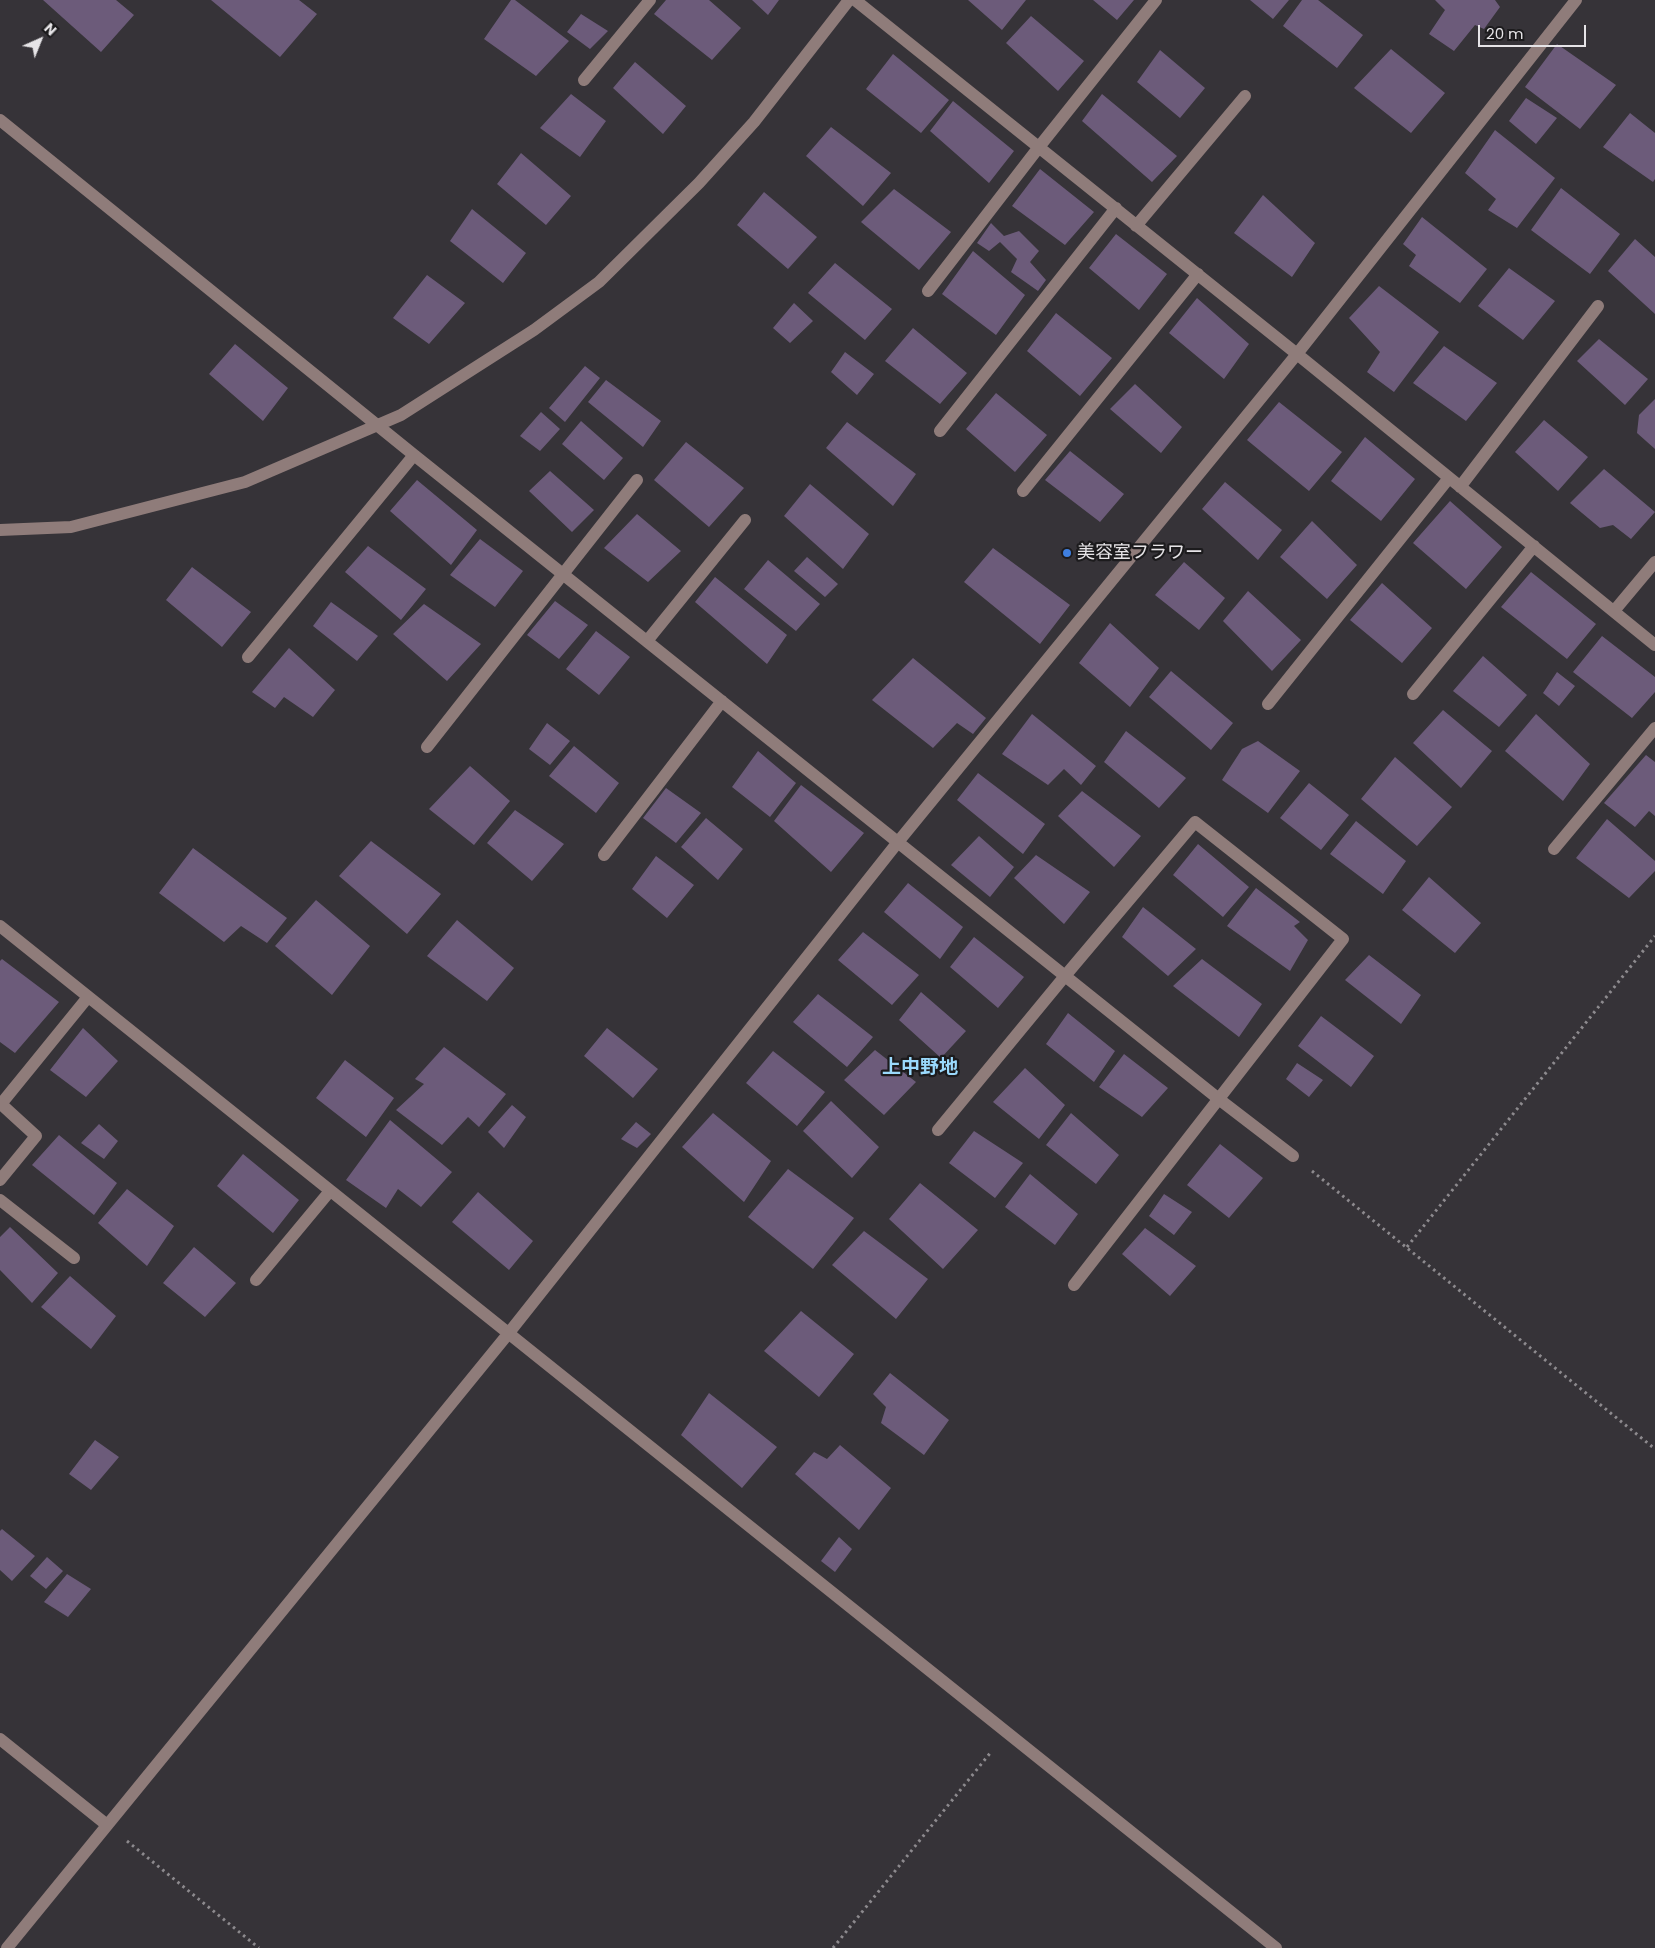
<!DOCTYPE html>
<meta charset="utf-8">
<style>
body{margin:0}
#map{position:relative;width:1655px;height:1948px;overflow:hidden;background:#363338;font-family:Poppins,sans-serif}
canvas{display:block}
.north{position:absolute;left:15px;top:15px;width:50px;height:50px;-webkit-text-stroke:4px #1c1b1d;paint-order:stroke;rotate:44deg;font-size:14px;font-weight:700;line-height:20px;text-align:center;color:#e6e4e7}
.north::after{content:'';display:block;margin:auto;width:18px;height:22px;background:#e6e4e7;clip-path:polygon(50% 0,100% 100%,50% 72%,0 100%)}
.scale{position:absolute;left:1478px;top:25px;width:108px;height:22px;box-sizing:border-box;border:2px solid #e6e4e7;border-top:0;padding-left:6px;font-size:15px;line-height:18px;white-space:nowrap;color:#e6e4e7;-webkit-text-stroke:4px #1c1b1d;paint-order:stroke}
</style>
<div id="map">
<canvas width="1655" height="1948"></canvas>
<div class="north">N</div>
<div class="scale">20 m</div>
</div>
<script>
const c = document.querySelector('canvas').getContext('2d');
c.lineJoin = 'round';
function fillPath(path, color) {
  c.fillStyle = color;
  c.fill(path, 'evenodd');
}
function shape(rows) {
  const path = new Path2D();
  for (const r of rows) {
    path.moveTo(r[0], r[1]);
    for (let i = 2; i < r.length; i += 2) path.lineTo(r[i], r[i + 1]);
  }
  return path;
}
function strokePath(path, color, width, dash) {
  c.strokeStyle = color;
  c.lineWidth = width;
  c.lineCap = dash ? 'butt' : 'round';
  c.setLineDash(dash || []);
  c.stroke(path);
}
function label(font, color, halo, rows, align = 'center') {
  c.font = font + ' Poppins,"Noto Sans JP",sans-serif';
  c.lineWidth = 4.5;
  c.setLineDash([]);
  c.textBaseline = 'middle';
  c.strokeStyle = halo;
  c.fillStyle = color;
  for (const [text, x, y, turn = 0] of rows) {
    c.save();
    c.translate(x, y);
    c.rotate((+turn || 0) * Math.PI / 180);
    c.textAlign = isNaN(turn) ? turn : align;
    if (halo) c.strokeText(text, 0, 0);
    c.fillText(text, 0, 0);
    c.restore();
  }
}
fillPath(shape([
 [43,0,116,0,134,15,101,52],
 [211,0,299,0,317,14,280,57],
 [511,0,515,0,569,41,536,76,484,39],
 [666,0,709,0,741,28,712,60,654,14],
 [752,0,779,0,768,15],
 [968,0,1026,0,1002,30],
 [1093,0,1134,0,1117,20],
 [1250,0,1289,0,1273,19],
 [1302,0,1318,0,1363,35,1337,68,1283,26],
 [1435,0,1495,0,1500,7,1484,29,1475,25,1454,51,1429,34,1445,10],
 [581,14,608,31,590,49,567,32],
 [1031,16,1084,61,1058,91,1006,43],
 [1557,44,1616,85,1580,129,1525,87],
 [1391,49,1445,93,1411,133,1354,88],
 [1160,50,1205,88,1180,118,1137,82],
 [893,54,949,100,921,133,866,89],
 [635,62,686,106,663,134,613,88],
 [571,94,606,121,580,157,540,128],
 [1102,94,1177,156,1152,182,1082,121],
 [1526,98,1557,118,1536,144,1509,121],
 [953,101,1014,151,989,183,930,131],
 [1630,113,1655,133,1655,179,1653,182,1603,147],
 [831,127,891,173,863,206,806,156],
 [1495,130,1555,178,1517,228,1488,210,1496,199,1465,173],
 [521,153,571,196,546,225,497,184],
 [1040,169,1094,212,1065,245,1012,206],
 [1561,188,1620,234,1590,274,1531,230],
 [894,189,951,232,919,270,861,222],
 [764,192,817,237,788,269,737,225],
 [1263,195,1315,243,1292,277,1234,233],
 [472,209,526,253,503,283,450,241],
 [1422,217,1487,269,1460,303,1409,266,1416,255,1403,244],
 [991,223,1004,236,1019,231,1039,251,1030,262,1046,280,1038,291,1011,272,1017,259,1000,242,989,251,977,243],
 [1116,234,1167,274,1139,310,1089,268],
 [1635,239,1655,257,1655,314,1608,271],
 [973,251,1025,295,996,335,942,294],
 [835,263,892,309,865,340,808,293],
 [1509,268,1555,301,1523,340,1478,306],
 [427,275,465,303,429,344,393,318],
 [1379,286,1439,332,1394,392,1367,372,1380,352,1349,318],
 [1197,298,1249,344,1224,379,1169,333],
 [794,303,813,321,790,343,773,328],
 [1056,313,1112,358,1080,396,1027,351],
 [913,328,967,373,940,404,885,361],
 [1599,339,1648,379,1625,405,1577,361],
 [235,344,288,388,263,421,209,374],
 [1444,346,1497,383,1466,421,1413,383],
 [845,352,874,374,857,395,831,372],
 [585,366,600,378,565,422,549,408],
 [606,380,661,421,643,447,588,402],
 [1135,384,1182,427,1161,453,1110,409],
 [996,393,1047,435,1015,472,966,429],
 [1655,399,1655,449,1637,433,1639,415],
 [1279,402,1342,452,1309,491,1247,440],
 [541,412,560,429,540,451,520,436],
 [1544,420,1588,457,1558,491,1515,452],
 [581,421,623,458,604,480,562,444],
 [847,422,916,474,893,506,826,448],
 [1365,437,1415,479,1381,521,1331,481],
 [686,442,744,488,709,527,654,480],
 [1070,451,1124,494,1100,522,1045,480],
 [1604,469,1655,512,1631,539,1613,525,1600,528,1570,503],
 [550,471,594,510,572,532,529,491],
 [417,480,477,530,451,565,390,511],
 [1225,482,1282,530,1258,560,1202,509],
 [810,484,869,534,843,569,784,516],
 [1450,501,1502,547,1466,589,1413,543],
 [637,514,681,551,648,582,604,548],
 [1312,521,1357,565,1327,599,1280,557],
 [480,539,523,571,495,607,450,575],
 [368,546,426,589,401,620,345,572],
 [993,548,1070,605,1040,644,964,582],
 [807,557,838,584,825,597,794,571],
 [768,560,820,604,796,631,744,589],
 [1184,562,1225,598,1199,630,1155,595],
 [192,567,251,612,222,647,166,600],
 [1531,572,1596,624,1567,659,1501,607],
 [715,577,787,635,767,664,695,602],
 [1382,583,1432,628,1402,663,1350,620],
 [1248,591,1301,640,1272,671,1223,621],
 [555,601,588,625,559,659,527,635],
 [331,602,378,636,357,661,313,626],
 [424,604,481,644,447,681,393,634],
 [1110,623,1159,668,1130,707,1079,663],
 [596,631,630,657,599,695,566,669],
 [1602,636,1655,677,1655,692,1632,718,1573,672],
 [289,648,335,690,313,717,284,697,275,708,252,692],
 [1483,656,1527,695,1499,727,1453,691],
 [913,658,986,718,973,734,957,723,933,748,872,700],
 [1171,671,1233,723,1211,750,1149,697],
 [1557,672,1575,686,1559,706,1543,693],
 [1443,710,1492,751,1461,788,1413,743],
 [1032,714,1096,766,1081,785,1064,769,1048,785,1002,754],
 [1536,714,1590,764,1563,801,1505,751],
 [547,723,570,741,550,765,529,749],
 [1126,731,1186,778,1159,808,1104,762],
 [1258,741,1300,771,1268,813,1222,780,1242,749],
 [574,746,619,783,596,813,549,776],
 [758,751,796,783,770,817,732,787],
 [1646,755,1655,762,1655,816,1649,811,1635,827,1604,803],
 [1395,757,1452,807,1417,846,1361,799],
 [470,766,510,801,474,845,429,809],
 [978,773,1045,824,1023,854,957,800],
 [1309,783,1349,815,1321,850,1280,818],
 [801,785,864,833,831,872,774,821],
 [666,788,701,813,676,843,643,818],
 [1082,791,1141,836,1114,867,1058,816],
 [515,810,564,844,532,881,487,843],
 [706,818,743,849,718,880,681,847],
 [1607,819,1655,861,1655,871,1629,898,1576,858],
 [1356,821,1406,861,1383,894,1330,854],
 [979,836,1014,867,990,897,951,865],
 [371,841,441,894,407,934,339,876],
 [1198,844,1249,887,1223,917,1173,875],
 [193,848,287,918,267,943,241,926,224,942,159,893],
 [1036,855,1090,892,1064,924,1014,878],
 [656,856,694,885,667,918,632,889],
 [1429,877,1481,923,1455,953,1402,910],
 [908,883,963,927,940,959,884,912],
 [1256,888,1300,922,1294,926,1308,940,1290,971,1227,926],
 [316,900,370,946,332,995,275,946],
 [1143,907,1196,949,1168,976,1122,937],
 [457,920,514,968,487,1001,427,956],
 [863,932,919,975,892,1005,838,960],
 [974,937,1024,977,998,1008,950,967],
 [1369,955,1421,995,1401,1024,1345,980],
 [2,959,59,1002,15,1053,0,1042,0,961],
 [1202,959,1262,1004,1239,1037,1173,986],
 [921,992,966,1031,941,1058,899,1020],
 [818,994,873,1037,847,1067,793,1022],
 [1068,1013,1115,1051,1094,1082,1046,1044],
 [1321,1016,1374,1056,1351,1087,1298,1046],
 [83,1028,118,1061,86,1097,50,1070],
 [607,1028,658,1069,633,1098,584,1056],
 [444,1047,506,1094,479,1127,468,1117,442,1145,396,1110,424,1084,415,1079],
 [875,1050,916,1082,884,1115,844,1080],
 [773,1051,825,1092,797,1126,746,1083],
 [1124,1054,1168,1088,1142,1117,1099,1087],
 [345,1060,394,1098,366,1137,316,1098],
 [1297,1063,1323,1080,1309,1097,1286,1079],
 [1025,1068,1065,1105,1039,1139,993,1102],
 [831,1101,879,1147,852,1178,803,1131],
 [512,1105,526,1117,504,1148,488,1132],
 [713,1113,771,1161,744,1202,682,1147],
 [1071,1113,1119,1155,1096,1184,1046,1145],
 [390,1120,452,1172,421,1207,398,1189,386,1208,346,1180],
 [636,1122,651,1134,637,1148,621,1139],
 [99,1124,118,1141,104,1159,81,1143],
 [974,1131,1023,1163,995,1198,949,1163],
 [59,1135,117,1183,94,1215,32,1165],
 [1220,1144,1263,1178,1229,1218,1187,1185],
 [243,1154,299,1200,273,1233,217,1186],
 [788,1169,854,1218,813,1269,748,1217],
 [1030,1174,1078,1214,1055,1245,1005,1207],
 [920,1183,978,1230,943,1269,889,1219],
 [127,1189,174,1226,147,1266,98,1223],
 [478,1192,533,1241,509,1270,452,1222],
 [1164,1194,1192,1212,1174,1235,1149,1216],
 [10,1227,58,1273,32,1303,0,1270,0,1237],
 [1145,1228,1196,1266,1170,1296,1122,1254],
 [864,1231,928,1279,896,1319,832,1265],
 [194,1247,236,1283,205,1317,163,1283],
 [70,1276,116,1316,91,1349,41,1307],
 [801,1311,854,1354,819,1397,764,1351],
 [890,1373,949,1420,924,1455,881,1423,886,1407,873,1394],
 [709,1393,777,1447,742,1488,681,1435],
 [95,1440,119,1457,91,1490,69,1474],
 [840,1445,891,1488,859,1530,795,1474,814,1452,827,1459],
 [2,1529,35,1556,12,1581,0,1570,0,1531],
 [839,1537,852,1549,835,1572,821,1561],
 [47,1557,63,1571,46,1589,30,1576],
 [67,1574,91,1589,68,1617,44,1602]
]), '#6c5b7a');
strokePath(shape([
 [1312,1171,1655,1449],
 [1407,1247,1655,936],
 [127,1841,259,1948],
 [833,1948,991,1752]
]), '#8d8a8e', 3, [2.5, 4]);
strokePath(shape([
 [855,0,1297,354,1655,645],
 [584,80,650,0],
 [0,120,414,455,1220,1100,1293,1156],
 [1136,226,1245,96],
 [928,291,1039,147,1156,0],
 [940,431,1116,208],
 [1460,487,1598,306],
 [1023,491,1198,274],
 [0,530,71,527,245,482,401,415,534,330,599,282,699,183,754,122,849,0],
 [1614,611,1655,562],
 [647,641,745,520],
 [248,657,414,455],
 [1413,694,1534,546],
 [1268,704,1449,478],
 [427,747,637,480],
 [1554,849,1655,728],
 [604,855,722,701],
 [0,926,1276,1948],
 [938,1130,1065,976,1195,822,1343,939,1074,1285],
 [0,1180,36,1136,1,1104,88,997],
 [0,1200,74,1258],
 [256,1280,330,1191],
 [0,1739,107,1825],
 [7,1948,508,1334,898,842,1297,354,1576,0]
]), '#8f7c7a', 12);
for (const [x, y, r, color] of [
 [1067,553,5,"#3f7fe0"]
]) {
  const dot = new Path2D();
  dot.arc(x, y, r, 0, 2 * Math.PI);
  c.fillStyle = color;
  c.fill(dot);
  strokePath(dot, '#1c1b1d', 2);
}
label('18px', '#e6e4e7', '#1c1b1d', [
 ["美容室フラワー",1077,553]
], 'left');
label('bold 19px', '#9ad9fc', '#1c1b1d', [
 ["上中野地",920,1068]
]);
</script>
